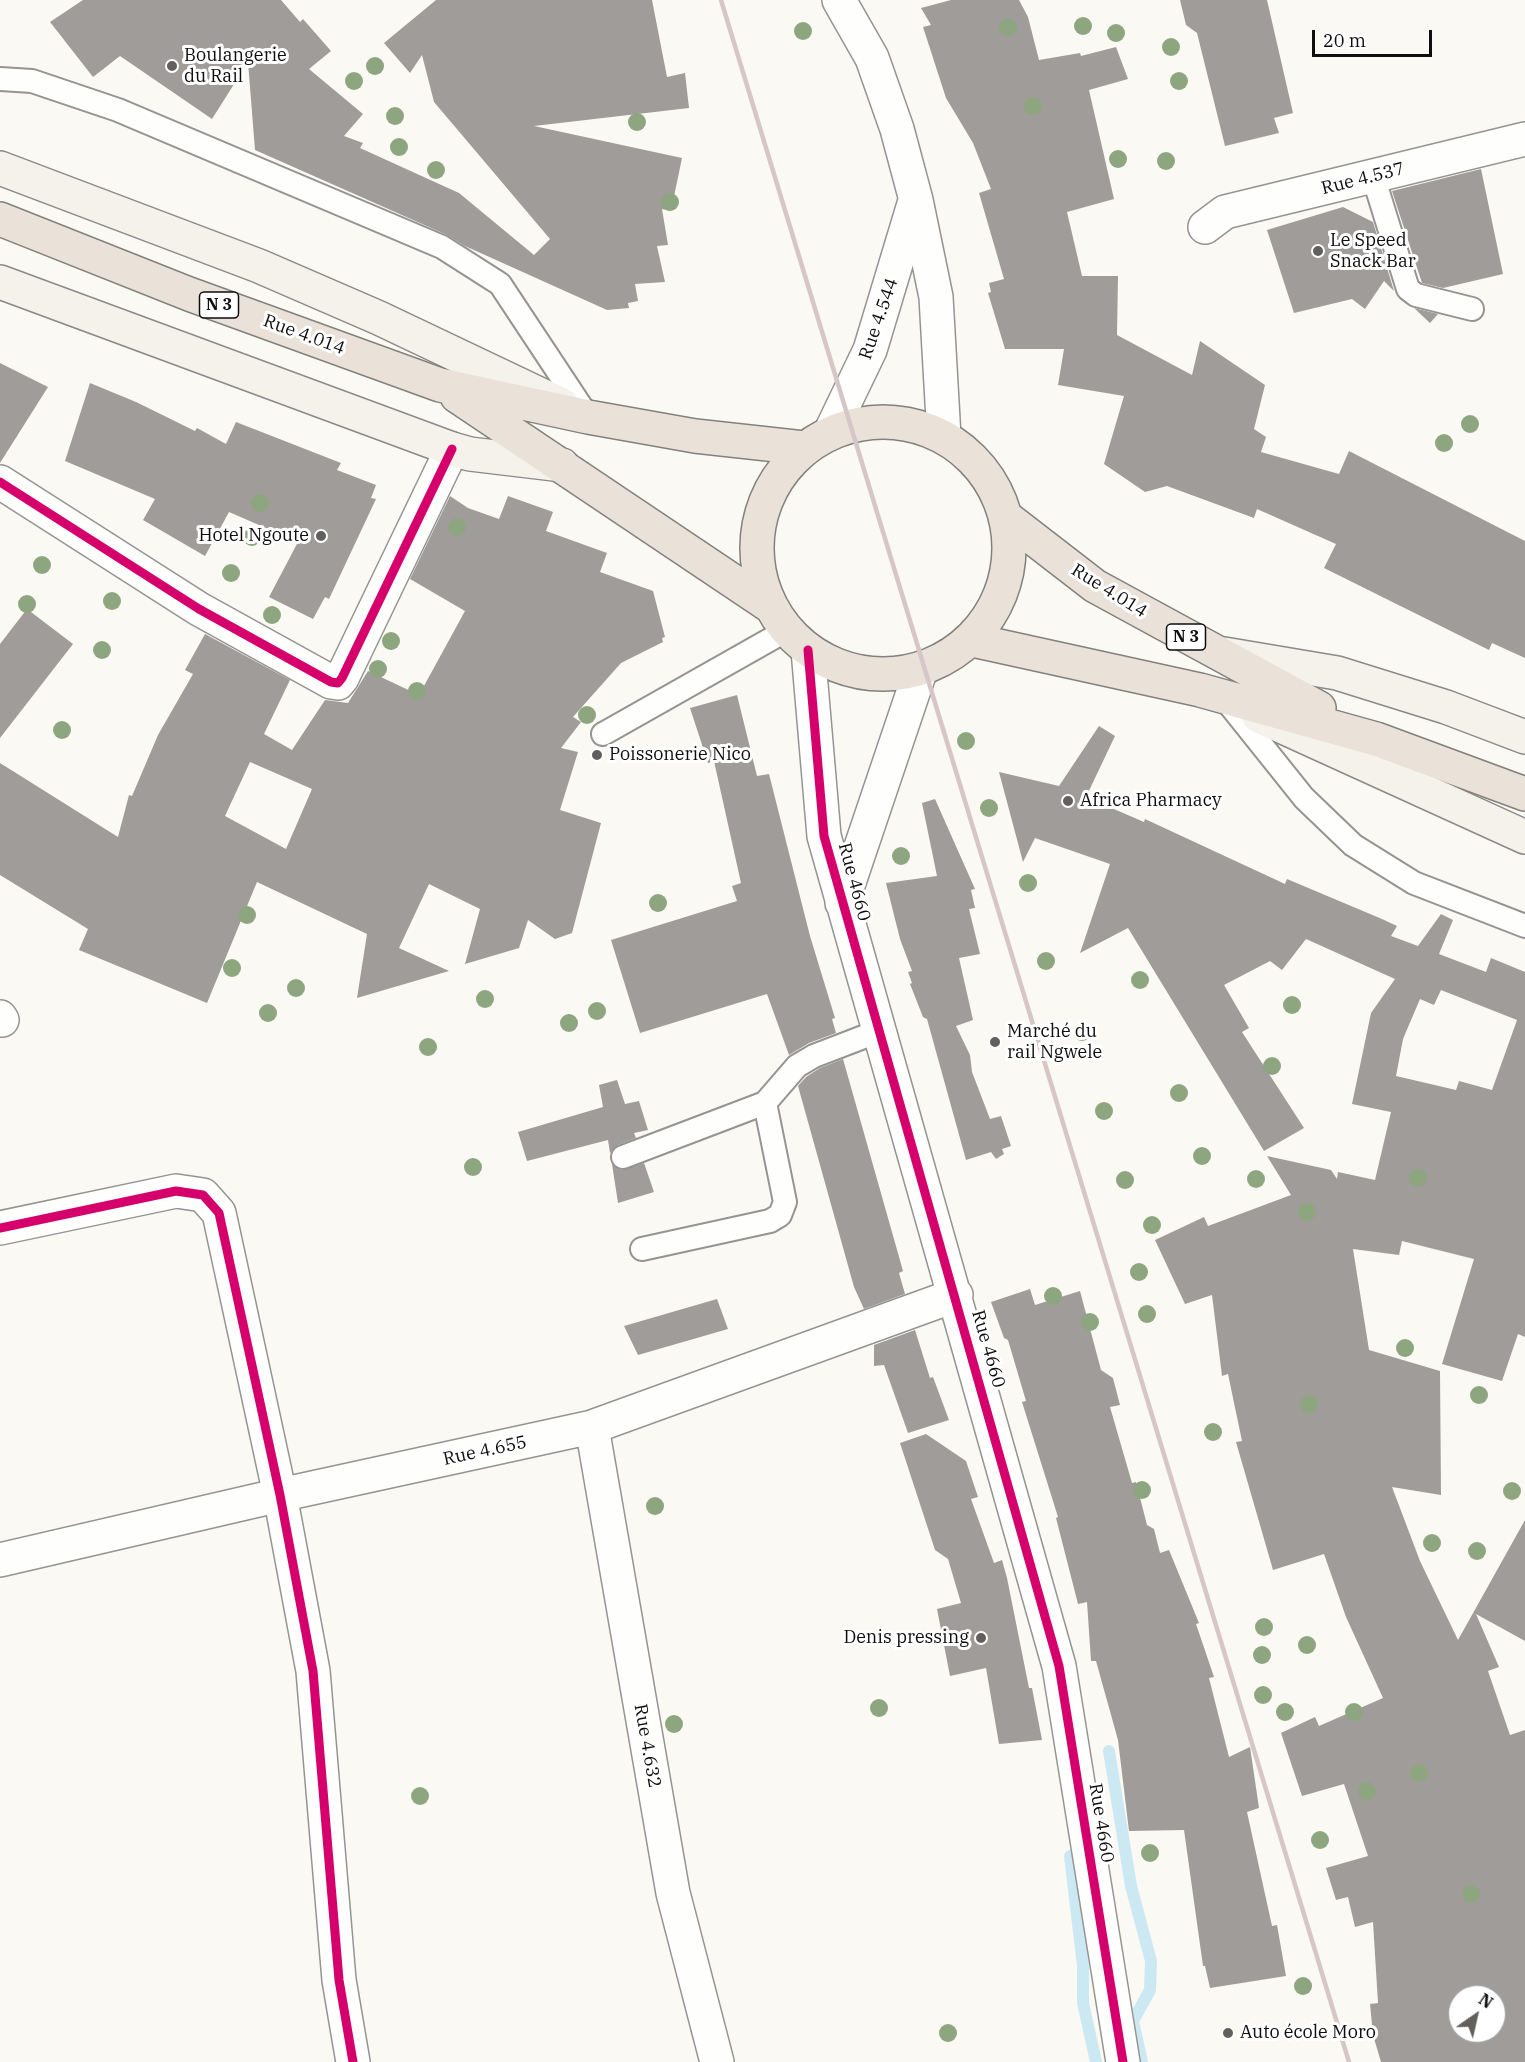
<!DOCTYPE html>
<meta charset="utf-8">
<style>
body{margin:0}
#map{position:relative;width:1525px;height:2062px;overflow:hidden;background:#fbf9f4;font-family:"IBM Plex Serif",serif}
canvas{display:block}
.north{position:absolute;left:1447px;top:1984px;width:60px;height:60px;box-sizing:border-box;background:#fff;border:2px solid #9f9f9f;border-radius:50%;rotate:34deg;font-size:16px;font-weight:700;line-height:24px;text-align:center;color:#0e0e0e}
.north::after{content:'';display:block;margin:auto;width:21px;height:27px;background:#61605e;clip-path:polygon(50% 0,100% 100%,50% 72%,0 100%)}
.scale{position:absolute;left:1312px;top:30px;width:120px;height:27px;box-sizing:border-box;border:3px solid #0e0e0e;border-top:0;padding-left:8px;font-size:18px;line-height:21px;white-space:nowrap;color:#0e0e0e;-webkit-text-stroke:4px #fff;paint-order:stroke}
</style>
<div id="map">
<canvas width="1525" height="2062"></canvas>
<div class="north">N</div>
<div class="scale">20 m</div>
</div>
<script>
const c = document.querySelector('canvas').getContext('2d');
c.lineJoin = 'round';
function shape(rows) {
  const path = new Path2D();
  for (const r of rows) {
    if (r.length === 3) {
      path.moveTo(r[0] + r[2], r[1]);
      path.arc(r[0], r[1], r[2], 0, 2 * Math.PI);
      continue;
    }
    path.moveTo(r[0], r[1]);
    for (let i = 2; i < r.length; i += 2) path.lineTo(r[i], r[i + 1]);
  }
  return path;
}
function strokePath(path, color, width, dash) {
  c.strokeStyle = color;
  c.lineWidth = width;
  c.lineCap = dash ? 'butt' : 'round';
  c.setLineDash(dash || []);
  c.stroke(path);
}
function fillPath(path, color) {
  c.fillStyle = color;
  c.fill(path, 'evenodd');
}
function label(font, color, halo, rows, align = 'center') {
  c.font = font + ' "IBM Plex Serif",serif';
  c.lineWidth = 6;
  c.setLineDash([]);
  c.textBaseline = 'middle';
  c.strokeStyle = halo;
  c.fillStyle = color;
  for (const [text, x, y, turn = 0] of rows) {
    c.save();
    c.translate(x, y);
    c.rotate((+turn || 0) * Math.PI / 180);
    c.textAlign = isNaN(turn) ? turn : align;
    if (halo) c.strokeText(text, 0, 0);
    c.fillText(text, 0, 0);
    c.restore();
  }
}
strokePath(shape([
 [1109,1751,1131,1886,1151,1961,1150,1990,1133,2021,1142,2062],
 [1070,1856,1083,1966,1083,2003,1096,2062]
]), '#cce9f3', 12);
fillPath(shape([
 [83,0,281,0,300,22,303,19,331,51,309,69,363,114,344,136,363,143,360,148,459,193,534,255,550,239,434,102,422,55,410,73,384,43,436,0,652,0,667,77,685,73,689,108,534,126,682,158,671,211,662,209,668,245,657,246,665,282,635,284,638,301,628,303,629,308,607,310,465,246,447,235,255,150,248,62,212,119,120,56,93,77,50,22],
 [951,0,1019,0,1028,17,1039,60,1080,53,1081,56,1116,47,1128,79,1089,90,1114,199,1067,212,1082,276,1118,276,1117,335,1192,375,1200,341,1265,385,1254,429,1266,437,1261,452,1339,474,1349,451,1525,541,1525,658,1492,643,1489,650,1324,568,1336,544,1257,509,1254,518,1167,486,1145,492,1104,464,1124,396,1058,385,1064,349,1005,349,988,293,991,292,989,283,1004,279,979,193,991,189,973,143,946,98,923,27,931,25,921,8],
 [1180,0,1267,0,1293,113,1274,118,1279,133,1225,146,1197,33,1186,25],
 [1481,169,1503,274,1443,288,1422,283,1392,191],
 [1343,207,1373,222,1394,291,1384,281,1365,309,1352,299,1294,313,1267,230],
 [1414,308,1438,314,1430,323],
 [0,363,48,387,0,463],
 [90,383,136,402,195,431,197,428,226,444,236,422,341,463,337,470,376,485,371,498,376,499,329,599,325,597,313,619,269,597,298,542,229,512,205,556,143,520,155,499,65,461],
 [450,496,468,508,499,519,508,496,553,512,546,531,607,553,600,572,653,591,665,637,662,638,663,642,621,663,573,717,581,722,561,748,578,752,560,810,601,823,572,933,555,939,528,920,519,948,465,964,480,909,429,884,399,948,449,971,357,998,367,934,257,882,207,1003,79,950,88,929,0,875,0,763,118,837,129,795,132,796,158,735,193,674,185,670,205,634,290,680,264,734,292,750,325,700,348,703,368,671,419,695,465,611,410,579],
 [250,762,312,789,286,849,225,816],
 [27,609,73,644,0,738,0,644],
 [737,695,757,776,769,774,810,936,835,1018,832,1019,836,1033,809,1043,789,1055,767,994,640,1033,611,940,737,901,732,886,741,883,714,761,708,763,690,708],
 [1099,726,1115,736,1086,797,1144,822,1145,819,1285,884,1287,879,1382,919,1397,926,1391,936,1418,946,1441,914,1453,920,1439,954,1486,972,1491,958,1525,972,1525,1337,1518,1334,1502,1381,1442,1364,1474,1259,1402,1241,1399,1255,1353,1249,1369,1350,1440,1371,1441,1495,1392,1487,1420,1561,1458,1640,1525,1520,1525,1641,1476,1614,1499,1667,1488,1671,1510,1735,1525,1730,1525,2062,1381,2062,1373,2035,1370,2004,1378,2003,1373,1922,1355,1927,1348,1897,1336,1900,1326,1868,1368,1856,1344,1784,1302,1796,1281,1733,1315,1717,1319,1726,1383,1698,1346,1617,1324,1554,1273,1570,1236,1442,1242,1441,1228,1374,1222,1376,1212,1295,1185,1304,1155,1240,1204,1217,1208,1226,1291,1195,1267,1156,1331,1170,1337,1179,1338,1172,1375,1180,1391,1112,1352,1104,1371,1013,1395,979,1306,939,1282,970,1270,961,1224,985,1249,1028,1242,1032,1304,1128,1264,1151,1128,928,1080,953,1110,864,1035,838,1023,862,999,772,1059,786],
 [1441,990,1517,1020,1492,1090,1459,1081,1456,1090,1396,1076,1403,1039,1420,999,1434,1005],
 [1459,1996,1495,1996,1495,2032,1459,2032],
 [935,799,975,889,971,890,975,908,969,909,980,954,959,958,973,1020,956,1026,970,1055,972,1072,990,1119,1001,1116,1011,1146,1002,1149,1004,1154,996,1159,991,1152,966,1160,927,1019,923,1017,910,984,912,983,908,972,912,971,900,939,886,883,937,876,922,803],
 [843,1059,903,1271,899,1273,905,1294,864,1309,854,1287,798,1086,806,1077,820,1068],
 [617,1080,625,1104,639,1101,648,1130,634,1133,636,1138,618,1145,610,1153,608,1140,527,1161,518,1132,603,1107,599,1085],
 [644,1163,654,1192,618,1203,612,1164,621,1170],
 [1030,1289,1035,1305,1080,1291,1101,1370,1113,1378,1120,1405,1110,1407,1132,1483,1136,1482,1147,1525,1154,1529,1160,1553,1169,1550,1199,1623,1196,1624,1214,1677,1209,1678,1229,1757,1250,1747,1259,1808,1247,1812,1272,1926,1277,1925,1286,1976,1210,1988,1205,1966,1203,1966,1184,1830,1129,1831,1118,1740,1096,1661,1091,1661,1087,1602,1078,1604,1056,1518,1058,1517,1022,1402,1026,1401,1008,1340,1004,1338,991,1302],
 [717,1299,728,1329,638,1355,624,1326],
 [915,1330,930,1378,933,1377,949,1420,908,1433,884,1365,874,1366,874,1345],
 [926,1434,966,1461,978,1497,971,1499,994,1563,1002,1560,1007,1578,1029,1688,1032,1688,1042,1740,999,1744,986,1668,950,1676,937,1609,961,1603,948,1559,935,1550,900,1443]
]), '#9f9c99');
const service = shape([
 [0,79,32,81,118,110,442,247,500,284,588,417],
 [1373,176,1408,289,1416,295,1472,309],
 [1228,703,1304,798,1353,845,1414,883,1525,926],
 [603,734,787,630],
 [623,1157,765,1103,797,1066,814,1056,879,1031],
 [642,1249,770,1221,780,1215,785,1202,765,1103]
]);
const minor = shape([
 [839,0,872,58,897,129,916,200,936,297,944,437],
 [1205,227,1225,212,1525,139],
 [830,433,870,350,914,204],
 [0,482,199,609,331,682,338,683,342,678,452,449],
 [808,650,824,836,1059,1666,1123,2062],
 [842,903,921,669],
 [0,1017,2,1020],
 [0,1228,176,1191,203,1195,219,1213,280,1495,313,1671,339,1980,353,2062],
 [592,1427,673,1893,717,2062],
 [0,1560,280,1495,592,1427,956,1295]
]);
const secondary = shape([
 [0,168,259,266,379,318,562,405],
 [0,282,452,449,470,454,562,465],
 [1224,654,1337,673,1446,707,1525,737],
 [1259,716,1525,837]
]);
const trunk = shape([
 [0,219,189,294,440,385,588,417,695,436,804,448],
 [457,396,770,606],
 [883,548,126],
 [1007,518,1095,586,1319,708],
 [972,640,1200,690,1376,739,1525,794]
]);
strokePath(service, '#959492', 26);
strokePath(minor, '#959492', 36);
strokePath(secondary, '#8b8a88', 36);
strokePath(trunk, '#82817f', 36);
strokePath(service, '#fefefd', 22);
strokePath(minor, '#fefefd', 33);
strokePath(secondary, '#f4f2eb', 33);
strokePath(trunk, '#eae2d8', 33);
strokePath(shape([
 [721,0,1349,2062]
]), '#d6c6c8', 4.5);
strokePath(shape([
 [0,482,199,609,331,682,338,683,342,678,452,449],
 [808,650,824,836,1059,1666,1123,2062],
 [0,1228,176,1191,203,1195,219,1213,280,1495,313,1671,339,1980,353,2062]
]), '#d6006c', 9);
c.fillStyle = '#8ea680';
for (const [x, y] of [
 [1083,26],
 [1008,27],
 [803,31],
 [1116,33],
 [1171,47],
 [375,66],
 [354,81],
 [1179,81],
 [1033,106],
 [395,116],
 [637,122],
 [399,147],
 [1118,159],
 [1166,161],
 [436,170],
 [670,202],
 [1470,424],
 [1444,443],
 [260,503],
 [457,527],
 [252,537],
 [42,565],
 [231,573],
 [112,601],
 [27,604],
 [272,615],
 [391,641],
 [102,650],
 [378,669],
 [417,691],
 [587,715],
 [62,730],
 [966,741],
 [989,808],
 [901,856],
 [1028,883],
 [658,903],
 [247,915],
 [1046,961],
 [232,968],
 [1140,980],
 [296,988],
 [485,999],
 [1292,1005],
 [597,1011],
 [268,1013],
 [569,1023],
 [1082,1032],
 [428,1047],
 [1272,1066],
 [1179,1093],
 [1104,1111],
 [1202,1156],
 [473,1167],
 [1418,1178],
 [1256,1179],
 [1125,1180],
 [1307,1212],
 [1152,1225],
 [1139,1272],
 [1053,1296],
 [1147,1314],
 [1090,1322],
 [1405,1348],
 [1479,1395],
 [1309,1404],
 [1213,1432],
 [1142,1490],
 [1512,1491],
 [655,1506],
 [1432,1543],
 [1477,1551],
 [1264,1627],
 [1307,1645],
 [1262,1655],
 [1263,1695],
 [879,1708],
 [1285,1712],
 [1354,1712],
 [674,1724],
 [1419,1773],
 [1367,1791],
 [420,1796],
 [1320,1840],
 [1150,1853],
 [1471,1894],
 [1303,1986],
 [948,2033]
]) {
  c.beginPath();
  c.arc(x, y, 9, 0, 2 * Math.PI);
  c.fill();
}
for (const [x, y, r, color] of [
 [172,66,6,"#61605e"],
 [1318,251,6,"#61605e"],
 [321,536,6,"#61605e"],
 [597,755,6,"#61605e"],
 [1068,801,6,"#61605e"],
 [995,1042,6,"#61605e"],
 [981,1638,6,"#61605e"],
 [1228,2033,6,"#61605e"]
]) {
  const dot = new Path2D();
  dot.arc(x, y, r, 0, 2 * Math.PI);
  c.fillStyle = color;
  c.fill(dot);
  strokePath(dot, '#fff', 2);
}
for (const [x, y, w] of [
 [219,305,39],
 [1186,637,39]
]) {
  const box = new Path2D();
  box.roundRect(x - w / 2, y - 13, w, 26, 4.5);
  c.fillStyle = '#fff';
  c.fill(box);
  strokePath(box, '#0e0e0e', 1.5);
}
label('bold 16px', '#0e0e0e', null, [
 ["N 3",219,305],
 ["N 3",1186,637]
]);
label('18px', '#0e0e0e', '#fff', [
 ["Boulangerie",184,56],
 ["du Rail",184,77],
 ["Le Speed",1330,241],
 ["Snack Bar",1330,262],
 ["Hotel Ngoute",309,536,"right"],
 ["Poissonerie Nico",609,755],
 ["Africa Pharmacy",1080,801],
 ["Marché du",1007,1032],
 ["rail Ngwele",1007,1053],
 ["Denis pressing",969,1638,"right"],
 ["Auto école Moro",1240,2033]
], 'left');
label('18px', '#0e0e0e', '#fff', [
 ["Rue 4.537",1363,179,-14],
 ["Rue 4.544",879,319,-71],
 ["Rue 4.014",304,335,20],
 ["Rue 4.014",1109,591,32],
 ["Rue 4660",854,882,75],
 ["Rue 4660",988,1349,74],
 ["Rue 4.655",485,1451,-12],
 ["Rue 4.632",647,1746,80],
 ["Rue 4660",1101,1823,81]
]);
</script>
